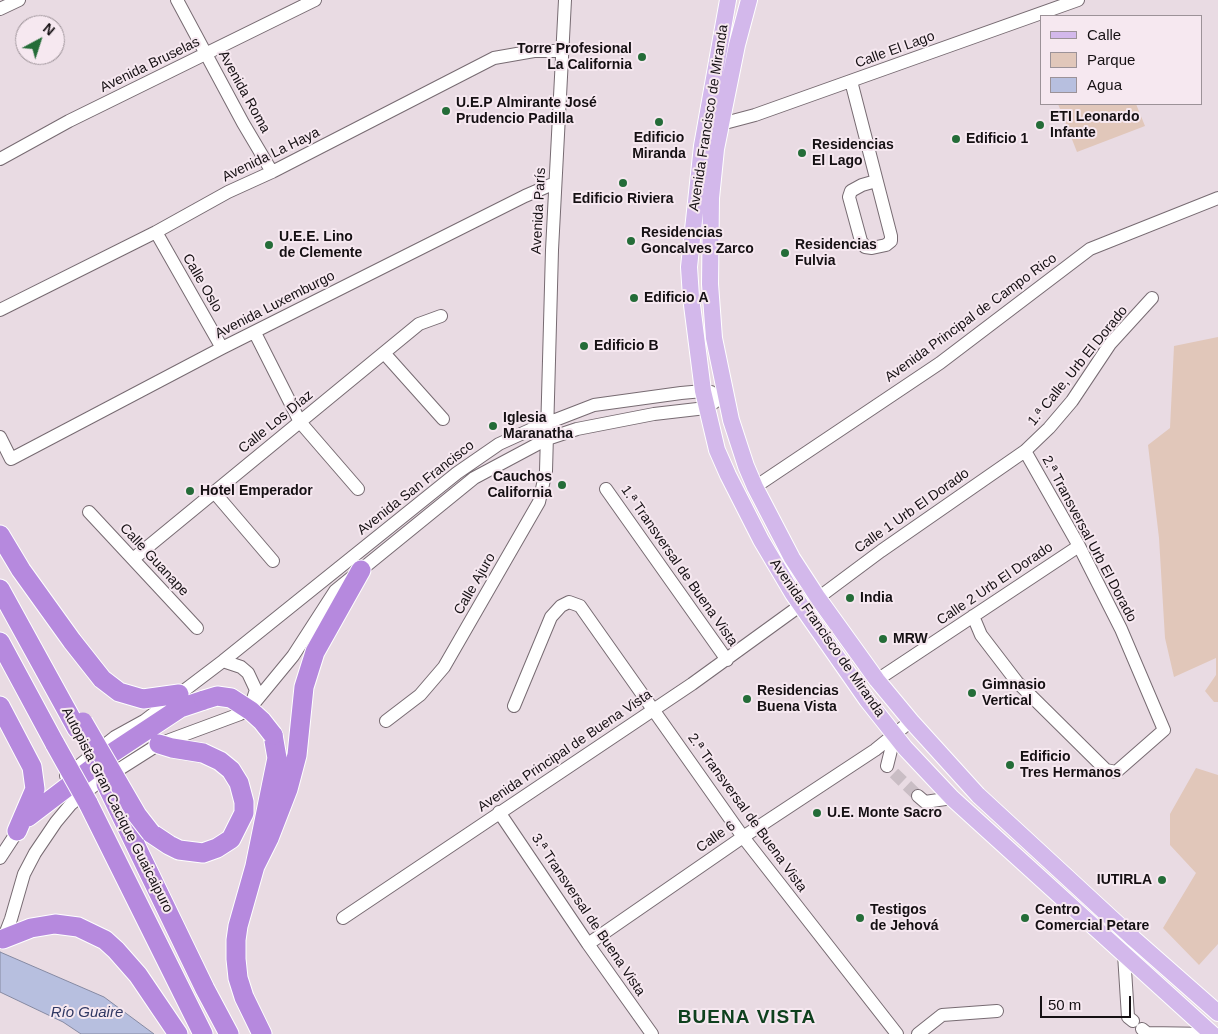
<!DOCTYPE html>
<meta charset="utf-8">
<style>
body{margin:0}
#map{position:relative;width:1218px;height:1034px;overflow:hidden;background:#e9dbe3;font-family:Helvetica,sans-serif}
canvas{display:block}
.legend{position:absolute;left:1040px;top:15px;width:162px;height:90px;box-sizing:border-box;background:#f6e8f0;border:1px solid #9c9298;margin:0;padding:6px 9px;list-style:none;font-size:15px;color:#151013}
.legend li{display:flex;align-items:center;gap:10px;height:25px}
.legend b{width:25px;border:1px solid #9c9298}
.north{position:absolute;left:15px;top:15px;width:50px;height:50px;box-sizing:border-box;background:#f6e8f0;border:1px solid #9c9298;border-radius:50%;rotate:40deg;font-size:14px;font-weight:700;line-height:20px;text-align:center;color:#151013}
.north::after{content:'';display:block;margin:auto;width:18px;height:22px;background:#246c38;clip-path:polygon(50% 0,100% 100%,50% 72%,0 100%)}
.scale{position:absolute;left:1040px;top:996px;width:91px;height:22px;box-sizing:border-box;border:2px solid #151013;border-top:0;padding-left:6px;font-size:15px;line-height:18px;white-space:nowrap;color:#151013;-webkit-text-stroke:4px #f6e8f0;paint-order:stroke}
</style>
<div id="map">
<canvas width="1218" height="1034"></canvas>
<ul class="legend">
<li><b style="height:6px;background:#d3b8eb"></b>Calle</li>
<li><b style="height:14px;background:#e1c7ba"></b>Parque</li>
<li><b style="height:14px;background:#b7bfdf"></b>Agua</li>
</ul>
<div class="north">N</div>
<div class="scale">50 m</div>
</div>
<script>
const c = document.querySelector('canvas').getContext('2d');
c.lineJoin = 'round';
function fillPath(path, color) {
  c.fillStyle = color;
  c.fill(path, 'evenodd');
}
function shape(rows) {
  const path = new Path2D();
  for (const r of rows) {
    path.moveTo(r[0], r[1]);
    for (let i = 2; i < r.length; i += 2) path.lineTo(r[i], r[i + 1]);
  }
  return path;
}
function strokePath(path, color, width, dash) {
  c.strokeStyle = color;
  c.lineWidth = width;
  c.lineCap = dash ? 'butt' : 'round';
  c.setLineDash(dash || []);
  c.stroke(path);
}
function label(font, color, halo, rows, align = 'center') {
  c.font = font + ' Helvetica,sans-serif';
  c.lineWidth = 4;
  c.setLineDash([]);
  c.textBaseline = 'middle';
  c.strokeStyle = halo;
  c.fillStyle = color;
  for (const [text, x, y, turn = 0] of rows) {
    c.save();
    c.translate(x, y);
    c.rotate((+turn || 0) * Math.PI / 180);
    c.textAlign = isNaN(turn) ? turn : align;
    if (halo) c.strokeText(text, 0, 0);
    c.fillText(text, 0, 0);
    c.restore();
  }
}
fillPath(shape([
 [1058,104,1136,104,1145,126,1077,152],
 [1218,337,1218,702,1214,702,1205,691,1216,675,1216,658,1174,677,1165,638,1159,538,1148,445,1170,428,1174,346],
 [1196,768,1218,775,1218,944,1199,965,1163,928,1196,873,1170,845,1170,814]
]), '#e1c7ba');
const water = shape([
 [0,952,104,997,154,1034,81,1034,63,1022,0,992,0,952]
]);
fillPath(water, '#b7bfdf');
strokePath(water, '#868aa2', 1);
strokePath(shape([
 [894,773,918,796]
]), '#c9bdc4', 12, [12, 6]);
const minor = shape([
 [177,0,243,123,272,172],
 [0,9,19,0],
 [851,81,891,236,891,241,886,245,872,248,865,247,861,241,849,197,851,191,862,185,876,181],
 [721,124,755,115,1078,0],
 [0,159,69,121,315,0],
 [156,232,222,348],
 [0,310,156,232,228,192,272,172,494,58,534,51,562,51],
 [255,333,300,422,358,489],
 [384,353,443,419],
 [0,437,11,459,222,348,525,196,555,183],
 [755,487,940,363,1090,249,1218,198],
 [606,489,727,660],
 [214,492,273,561],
 [89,512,197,628],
 [133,559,419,324,441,316],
 [818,598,881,551,1025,451,1049,428,1072,401,1110,344,1152,298],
 [973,616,981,635,1017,682,1106,770,1116,772,1164,730,1121,629,1079,546,1025,451],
 [223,661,241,667,248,673,256,690,251,705],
 [877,680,1079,546],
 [514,706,551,617,561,606,569,602,580,606,743,837,897,1034],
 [386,721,420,695,444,667,539,502,546,471,552,250,565,0],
 [887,766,895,734],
 [66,776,115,737,144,721,223,661,457,473,499,444,532,429,594,405,681,393,703,391,711,392],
 [918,796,925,802,952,798],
 [499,812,588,944,652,1034],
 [0,858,21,826],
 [343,918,692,684,801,605],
 [2,942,11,919,24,874,35,853,56,822,71,804,96,784,159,744,240,714,251,707,293,656,335,591,474,478,547,439,577,429,654,414,706,408,726,394],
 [588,944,743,837,875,750,911,721],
 [1124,954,1128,1017,1133,1021],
 [1142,1029,1147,1033,1211,1034],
 [918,1034,942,1015,997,1011]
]);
const major = shape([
 [728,0,702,146,689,267,691,297,703,391,717,450,728,475,761,540,793,594,867,700,905,748,952,798,1212,1034],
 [749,0,737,45,716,149,711,198,710,284,714,338,731,420,746,466,755,487,792,558,818,598,877,680,911,721,978,795,1134,939,1218,1013]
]);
const highway = shape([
 [0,535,21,570,72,641,102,679,119,692,143,699,179,694],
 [0,589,77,729],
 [0,642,55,744],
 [0,706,32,767,35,789,17,831],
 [106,784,205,989,229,1034],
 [88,803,203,1034],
 [28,817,112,753,180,708,204,700],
 [151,833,169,845,179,850,203,853,217,848,231,839,244,813,244,802,239,783,231,770,220,761,203,753,172,748,159,744],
 [255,866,269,838,288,789,297,755,304,687,315,652,361,570],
 [3,939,31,928,55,924,78,927,105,940,116,950,138,975,178,1034],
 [262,1034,244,997,238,978,236,959,236,940,238,926,255,866,277,758,273,735]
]);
strokePath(minor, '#776b72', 14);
strokePath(major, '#fff', 18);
strokePath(highway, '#fff', 21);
strokePath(minor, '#fff', 12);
strokePath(major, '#d3b8eb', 16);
strokePath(highway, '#b689de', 19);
const highwayBridge = shape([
 [204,700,217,696,231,698,251,711,262,721,273,735],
 [83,722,137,815,151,833],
 [55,744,88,803]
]);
strokePath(highwayBridge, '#fff', 21, []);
strokePath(highwayBridge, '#b689de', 19);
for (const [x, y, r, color] of [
 [642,57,5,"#246c38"],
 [446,111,5,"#246c38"],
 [659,122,5,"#246c38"],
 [1040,125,5,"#246c38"],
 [956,139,5,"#246c38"],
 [802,153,5,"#246c38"],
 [623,183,5,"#246c38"],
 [631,241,5,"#246c38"],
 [269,245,5,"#246c38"],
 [785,253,5,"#246c38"],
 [634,298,5,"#246c38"],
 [584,346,5,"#246c38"],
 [493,426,5,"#246c38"],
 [562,485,5,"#246c38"],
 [190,491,5,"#246c38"],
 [850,598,5,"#246c38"],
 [883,639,5,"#246c38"],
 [972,693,5,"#246c38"],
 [747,699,5,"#246c38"],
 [1010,765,5,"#246c38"],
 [817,813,5,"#246c38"],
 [1162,880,5,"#246c38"],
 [860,918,5,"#246c38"],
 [1025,918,5,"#246c38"]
]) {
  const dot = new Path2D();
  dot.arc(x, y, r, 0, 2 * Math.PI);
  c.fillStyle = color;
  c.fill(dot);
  strokePath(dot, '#f6e8f0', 2);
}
label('bold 14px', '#151013', '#f6e8f0', [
 ["Torre Profesional",632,49,"right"],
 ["La California",632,65,"right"],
 ["U.E.P Almirante José",456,103],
 ["Prudencio Padilla",456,119],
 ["ETI Leonardo",1050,117],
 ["Infante",1050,133],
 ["Edificio",659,138,"center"],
 ["Miranda",659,154,"center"],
 ["Edificio 1",966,139],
 ["Residencias",812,145],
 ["El Lago",812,161],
 ["Edificio Riviera",623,199,"center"],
 ["Residencias",641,233],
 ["Goncalves Zarco",641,249],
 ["U.E.E. Lino",279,237],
 ["de Clemente",279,253],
 ["Residencias",795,245],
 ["Fulvia",795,261],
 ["Edificio A",644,298],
 ["Edificio B",594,346],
 ["Iglesia",503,418],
 ["Maranatha",503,434],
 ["Cauchos",552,477,"right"],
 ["California",552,493,"right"],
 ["Hotel Emperador",200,491],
 ["India",860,598],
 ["MRW",893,639],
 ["Gimnasio",982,685],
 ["Vertical",982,701],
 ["Residencias",757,691],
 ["Buena Vista",757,707],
 ["Edificio",1020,757],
 ["Tres Hermanos",1020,773],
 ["U.E. Monte Sacro",827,813],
 ["IUTIRLA",1152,880,"right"],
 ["Testigos",870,910],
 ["de Jehová",870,926],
 ["Centro",1035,910],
 ["Comercial Petare",1035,926]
], 'left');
label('14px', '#151013', '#f6e8f0', [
 ["Calle El Lago",895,50,-20],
 ["Avenida Bruselas",150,65,-26],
 ["Avenida Roma",244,92,61],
 ["Avenida Francisco de Miranda",709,118,-81],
 ["Avenida La Haya",271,155,-26],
 ["Avenida París",539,211,-87],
 ["Calle Oslo",202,283,60],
 ["Avenida Luxemburgo",275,305,-27],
 ["Avenida Principal de Campo Rico",971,318,-36],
 ["1.ª Calle, Urb El Dorado",1078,366,-51],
 ["Calle Los Díaz",276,422,-39],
 ["Avenida San Francisco",416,488,-38],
 ["Calle 1 Urb El Dorado",912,511,-35],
 ["2.ª Transversal Urb El Dorado",1089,539,62],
 ["Calle Guanape",154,560,47],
 ["1.ª Transversal de Buena Vista",679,566,55],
 ["Calle Ajuro",475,584,-60],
 ["Calle 2 Urb El Dorado",995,584,-34],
 ["Avenida Francisco de Miranda",827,638,55],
 ["Avenida Principal de Buena Vista",565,751,-34],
 ["Autopista Gran Cacique Guaicaipuro",117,810,63],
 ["2.ª Transversal de Buena Vista",747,813,54],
 ["Calle 6",716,837,-35],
 ["3.ª Transversal de Buena Vista",588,915,56]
]);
label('italic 15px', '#303863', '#f6e8f0', [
 ["Río Guaire",87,1013]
]);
c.letterSpacing = '1px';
label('bold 19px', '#0f411e', '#f6e8f0', [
 ["BUENA VISTA",747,1018]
]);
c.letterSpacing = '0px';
</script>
